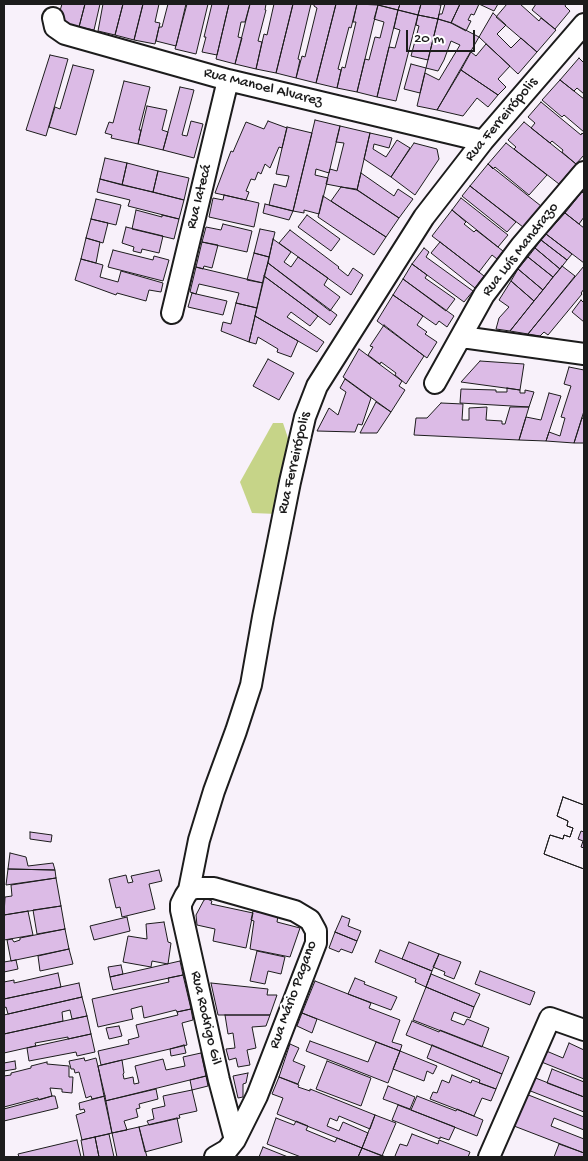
<!DOCTYPE html>
<meta charset="utf-8">
<style>
body{margin:0}
#map{position:relative;width:588px;height:1161px;overflow:hidden;background:#f8f1fa;font-family:"Gochi Hand",sans-serif}
canvas{display:block}
.frame{position:absolute;inset:0;border:5px solid #1c1c1c;pointer-events:none}
.scale{position:absolute;left:406px;top:30px;width:69px;height:22px;box-sizing:border-box;border:2px solid #1c1c1c;border-top:0;padding-left:6px;font-size:15px;line-height:18px;white-space:nowrap;color:#1c1c1c;-webkit-text-stroke:4px #fff;paint-order:stroke}
</style>
<div id="map">
<canvas width="588" height="1161"></canvas>
<div class="frame"></div>
<div class="scale">20 m</div>
</div>
<script>
const c = document.querySelector('canvas').getContext('2d');
c.lineJoin = 'round';
function fillPath(path, color) {
  c.fillStyle = color;
  c.fill(path, 'evenodd');
}
function shape(rows) {
  const path = new Path2D();
  for (const r of rows) {
    path.moveTo(r[0], r[1]);
    for (let i = 2; i < r.length; i += 2) path.lineTo(r[i], r[i + 1]);
  }
  return path;
}
function strokePath(path, color, width, dash) {
  c.strokeStyle = color;
  c.lineWidth = width;
  c.lineCap = dash ? 'butt' : 'round';
  c.setLineDash(dash || []);
  c.stroke(path);
}
function label(font, color, halo, rows, align = 'center') {
  c.font = font + ' "Gochi Hand",sans-serif';
  c.lineWidth = 4.5;
  c.setLineDash([]);
  c.textBaseline = 'middle';
  c.strokeStyle = halo;
  c.fillStyle = color;
  for (const [text, x, y, turn = 0] of rows) {
    c.save();
    c.translate(x, y);
    c.rotate((+turn || 0) * Math.PI / 180);
    c.textAlign = isNaN(turn) ? turn : align;
    if (halo) c.strokeText(text, 0, 0);
    c.fillText(text, 0, 0);
    c.restore();
  }
}
fillPath(shape([
 [273,423,283,423,291,447,277,514,252,513,240,482]
]), '#c6d488');
const building = shape([
 [62,4,85,4,79,27,57,21,62,4],
 [85,4,100,4,94,30,79,27,85,4],
 [103,4,123,4,115,35,98,31,103,4],
 [123,4,143,4,134,40,115,35,123,4],
 [143,4,159,4,155,22,160,23,155,44,134,40,143,4],
 [168,4,186,4,176,46,156,41,159,27,162,27,168,4],
 [187,4,208,4,196,54,175,49,187,4],
 [212,4,229,4,217,55,202,52,206,37,204,37,212,4],
 [229,4,250,4,245,22,241,22,238,37,242,38,235,64,216,59,229,4],
 [250,4,266,4,265,10,266,10,258,41,262,42,256,69,235,64,250,4],
 [274,4,293,4,276,73,256,69,264,34,267,35,274,4],
 [293,4,311,4,298,59,300,60,296,78,276,73,293,4],
 [314,4,336,4,316,83,296,78,302,56,305,57,317,8,314,6,314,4],
 [336,4,357,4,351,28,349,27,338,69,341,70,337,88,316,83,336,4],
 [357,4,378,5,357,92,337,88,342,67,345,68,356,22,353,22,357,4],
 [378,4,400,4,398,10,378,5,378,4],
 [400,4,421,4,418,15,398,10,400,4],
 [421,4,435,4,441,5,438,19,418,15,421,4],
 [445,4,460,4,451,23,438,19,439,14,442,14,445,4],
 [460,4,479,4,474,15,471,14,468,20,471,21,466,31,451,23,460,4],
 [479,4,498,4,494,11,479,4],
 [507,4,520,4,539,21,541,18,556,30,537,52,496,17,507,4],
 [536,4,566,4,565,6,570,11,555,29,532,10,536,4],
 [378,5,398,10,377,97,357,92,365,59,369,60,375,37,380,38,384,22,374,19,378,5],
 [398,10,418,15,396,101,377,97,389,47,395,48,400,30,394,28,398,10],
 [493,13,506,25,497,34,511,48,521,38,537,52,518,74,479,37,493,13],
 [418,15,438,19,428,60,411,56,419,26,416,25,418,15],
 [438,19,452,23,479,37,437,110,417,106,425,73,439,80,460,45,451,41,444,60,438,71,426,68,438,19],
 [486,44,510,66,498,79,506,87,498,95,461,70,471,52,476,56,486,44],
 [50,55,68,59,46,136,26,130,50,55],
 [579,58,584,63,584,94,577,88,574,91,560,80,579,58],
 [411,64,426,68,420,93,404,89,411,64],
 [73,65,94,70,76,135,49,127,55,107,60,109,73,65],
 [461,70,498,95,488,107,477,98,463,116,437,110,461,70],
 [560,80,584,99,584,132,564,115,562,117,542,100,560,80],
 [124,81,150,87,139,130,141,130,138,144,111,138,112,135,105,133,109,122,113,123,124,81],
 [180,87,194,90,182,135,187,136,191,121,203,124,194,158,163,150,180,87],
 [541,102,581,135,582,133,584,135,584,155,576,164,562,152,563,150,552,141,550,143,531,128,535,123,528,117,541,102],
 [147,106,167,110,162,130,168,132,163,150,138,144,147,106],
 [315,120,340,126,329,173,316,169,315,175,328,178,319,214,304,210,304,213,293,211,315,120],
 [268,121,287,128,282,148,279,147,270,168,265,164,261,174,258,172,255,180,251,179,246,191,249,192,246,200,215,193,231,151,233,152,246,122,264,129,268,121],
 [524,122,576,164,559,184,514,149,516,147,508,140,524,122],
 [340,126,370,133,357,190,326,184,330,169,337,171,344,143,336,142,340,126],
 [287,127,312,133,293,211,269,205,274,184,286,187,289,176,276,174,287,127],
 [370,133,392,138,389,148,374,144,373,149,386,157,397,140,410,148,391,177,364,159,370,133],
 [414,143,437,149,439,159,415,195,391,177,414,143],
 [506,143,547,175,529,195,495,167,493,169,488,164,506,143],
 [105,158,127,163,122,185,100,179,105,158],
 [127,163,158,171,153,192,122,185,127,163],
 [488,164,541,206,523,227,470,186,488,164],
 [158,171,189,178,184,200,153,192,158,171],
 [361,173,394,196,398,189,413,199,399,218,357,190,361,173],
 [100,179,184,200,179,219,128,206,130,200,97,192,100,179],
 [470,186,516,222,507,232,462,196,470,186],
 [341,187,356,189,399,218,386,237,331,201,341,187],
 [582,192,584,194,584,217,579,224,565,213,582,192],
 [224,195,259,203,254,227,209,217,213,198,223,200,224,195],
 [323,196,386,237,374,255,318,217,323,196],
 [461,198,508,235,498,247,452,210,461,198],
 [96,199,121,205,116,225,91,219,96,199],
 [265,204,293,211,289,220,263,213,265,204],
 [136,210,162,217,162,215,179,219,174,239,132,229,136,210],
 [452,210,466,222,464,224,474,232,476,230,503,251,497,259,492,255,479,272,432,236,452,210],
 [565,213,584,228,584,263,546,234,565,213],
 [307,215,340,239,331,251,298,227,307,215],
 [91,219,108,223,103,243,86,238,91,219],
 [223,224,252,231,247,252,202,242,206,227,221,230,223,224],
 [126,227,163,236,159,253,142,249,141,253,133,251,134,247,122,243,126,227],
 [260,229,275,232,269,257,254,253,260,229],
 [290,230,339,267,338,268,348,276,353,268,363,275,351,295,279,243,290,230],
 [546,234,572,254,567,260,541,240,546,234],
 [86,238,100,242,96,263,81,259,86,238],
 [273,239,291,252,284,262,291,267,298,257,328,278,324,285,340,297,330,311,268,263,273,239],
 [541,240,567,260,560,269,535,248,541,240],
 [202,242,218,245,212,268,204,266,203,269,196,267,202,242],
 [440,242,484,276,475,288,431,253,440,242],
 [424,248,429,252,426,257,473,291,464,302,412,264,424,248],
 [535,248,560,269,553,277,528,257,535,248],
 [113,250,153,260,154,256,169,260,163,281,108,267,113,250],
 [254,253,269,257,263,283,247,280,254,253],
 [528,257,553,277,543,290,518,269,528,257],
 [81,259,103,265,100,277,118,282,121,271,163,283,161,292,149,290,146,301,117,293,116,295,75,280,81,259],
 [268,263,337,315,330,325,264,276,268,263],
 [412,264,427,275,425,278,455,299,446,311,403,279,412,264],
 [562,266,575,276,528,334,510,331,562,266],
 [584,266,584,289,581,293,582,294,548,335,544,332,540,336,528,334,584,266],
 [196,267,263,283,257,308,236,303,239,293,199,284,196,294,190,292,196,267],
 [518,269,543,290,534,301,511,281,518,269],
 [264,276,318,316,310,326,291,312,287,317,324,342,317,352,255,316,264,276],
 [403,279,454,316,447,327,439,321,436,325,393,295,403,279],
 [511,281,534,301,510,331,496,329,499,318,509,307,499,300,511,281],
 [192,293,227,301,223,315,188,307,192,293],
 [393,295,423,316,417,325,427,332,425,334,437,342,427,358,377,321,393,295],
 [581,300,584,303,584,322,572,312,581,300],
 [236,303,257,308,249,342,221,331,223,322,231,324,236,303],
 [255,316,298,341,291,357,277,352,278,349,258,337,256,344,249,342,255,316],
 [384,325,424,356,406,384,395,375,396,373,381,362,380,364,368,355,373,347,370,346,384,325],
 [359,349,402,381,399,386,405,390,391,412,343,377,359,349],
 [268,359,294,373,279,400,253,386,268,359],
 [480,361,524,364,520,390,461,382,480,361],
 [569,367,584,370,584,411,574,443,546,441,549,432,560,436,565,418,561,417,571,386,564,384,569,367],
 [345,379,371,398,362,425,358,424,355,432,317,431,329,408,338,415,346,392,340,388,345,379],
 [507,388,520,390,520,393,525,393,525,390,534,392,529,407,460,403,461,389,496,390,496,392,507,392,507,388],
 [549,393,561,396,546,441,519,440,526,417,541,420,549,393],
 [376,402,391,412,377,433,360,433,376,402],
 [441,403,463,404,462,420,469,420,469,408,487,407,486,420,502,421,502,424,505,424,510,407,529,407,519,440,414,435,416,418,427,418,441,403],
 [582,418,584,419,584,443,574,443,582,418],
 [563,797,584,805,584,832,581,831,578,839,583,841,581,847,584,848,584,869,544,854,550,835,563,839,564,835,570,837,573,828,567,826,568,821,557,816,563,797],
 [563,797,584,805,584,869,544,854,550,835,563,839,564,835,570,837,573,828,567,826,568,821,557,816,563,797],
 [30,832,52,835,51,842,30,839,30,832],
 [10,853,26,857,28,866,53,863,55,870,8,869,10,853],
 [8,869,55,870,56,878,6,885,8,869],
 [159,870,162,881,149,884,155,909,122,917,120,907,116,908,109,879,126,875,128,883,133,882,131,876,159,870],
 [56,878,61,906,4,915,5,897,12,896,11,885,56,878],
 [207,899,212,901,211,904,253,913,246,948,213,941,215,929,197,925,196,915,204,900,207,899],
 [61,906,65,929,37,934,33,910,61,906],
 [28,911,33,935,4,940,4,915,28,911],
 [253,911,278,916,277,922,300,928,290,957,250,949,254,921,251,920,253,911],
 [342,916,350,919,348,926,361,931,357,941,335,932,342,916],
 [127,917,130,931,94,940,90,926,127,917],
 [164,922,168,942,171,943,168,964,152,961,151,967,123,962,128,936,147,939,146,924,164,922],
 [65,929,69,949,11,961,7,940,12,939,14,942,20,940,20,938,65,929],
 [335,932,357,941,352,953,341,949,339,952,329,948,335,932],
 [409,942,439,954,432,971,402,959,409,942],
 [69,949,73,964,40,971,38,956,69,949],
 [380,950,432,971,426,987,415,982,416,979,375,962,380,950],
 [257,951,285,957,281,974,268,971,265,984,250,981,257,951],
 [439,954,461,962,454,979,444,975,445,972,433,967,439,954],
 [16,960,18,969,4,972,4,962,16,960],
 [180,961,183,975,113,990,110,977,180,961],
 [121,965,123,974,110,977,108,967,121,965],
 [480,971,535,992,530,1005,475,984,480,971],
 [58,973,61,987,4,999,4,982,14,980,14,983,58,973],
 [431,974,480,994,474,1007,426,987,431,974],
 [183,975,191,1009,177,1012,176,1010,144,1018,142,1006,131,1009,133,1019,98,1027,92,999,169,982,168,978,183,975],
 [355,978,365,982,364,984,397,997,391,1010,348,994,355,978],
 [315,981,371,1003,369,1008,400,1020,392,1042,402,1045,400,1051,302,1013,315,981],
 [79,983,82,997,8,1014,6,1007,4,1008,4,999,79,983],
 [211,983,268,989,267,995,277,995,270,1015,218,1015,211,983],
 [426,987,474,1007,470,1018,454,1012,451,1020,464,1025,467,1019,489,1028,482,1047,413,1020,426,987],
 [82,997,87,1016,72,1019,70,1010,62,1012,63,1021,4,1034,4,1015,82,997],
 [191,1009,193,1020,182,1023,187,1045,101,1065,98,1051,129,1044,128,1040,139,1037,136,1025,178,1015,177,1012,191,1009],
 [302,1013,317,1019,312,1033,297,1026,302,1013],
 [225,1015,270,1015,266,1026,252,1027,256,1048,247,1050,250,1065,238,1067,236,1058,229,1060,226,1049,235,1048,233,1033,228,1034,225,1015],
 [87,1016,91,1034,68,1039,68,1037,35,1043,36,1046,35,1046,4,1053,4,1034,87,1016],
 [412,1021,439,1032,440,1030,509,1057,502,1074,406,1035,412,1021],
 [119,1026,122,1036,109,1039,106,1028,119,1026],
 [91,1034,95,1052,77,1056,76,1052,29,1061,27,1048,91,1034],
 [310,1041,368,1062,376,1042,400,1051,388,1083,306,1051,310,1041],
 [569,1043,584,1050,584,1079,539,1061,544,1050,563,1058,569,1043],
 [290,1044,299,1048,293,1061,305,1066,298,1084,279,1077,290,1044],
 [184,1045,186,1053,171,1056,170,1049,184,1045],
 [432,1045,502,1074,496,1089,479,1083,480,1080,427,1058,432,1045],
 [400,1051,437,1066,433,1074,427,1071,424,1081,393,1069,400,1051],
 [201,1053,206,1076,105,1101,98,1066,122,1060,124,1073,123,1074,124,1079,133,1077,134,1084,139,1083,135,1066,163,1059,166,1070,185,1066,183,1057,201,1053],
 [84,1058,85,1061,96,1058,105,1096,92,1099,91,1096,86,1098,79,1072,75,1073,74,1069,71,1069,69,1061,84,1058],
 [15,1061,16,1069,4,1071,4,1063,15,1061],
 [327,1061,371,1078,361,1106,316,1089,327,1061],
 [47,1062,47,1064,69,1066,69,1077,73,1077,72,1093,62,1092,62,1089,50,1088,52,1096,39,1100,38,1098,4,1107,4,1076,11,1075,11,1073,31,1068,31,1066,47,1062],
 [552,1069,584,1082,584,1097,547,1083,552,1069],
 [248,1073,246,1083,243,1084,243,1097,238,1098,233,1076,248,1073],
 [452,1075,471,1083,472,1080,496,1089,491,1101,482,1098,474,1116,430,1099,433,1092,437,1093,442,1080,449,1083,452,1075],
 [206,1076,208,1086,192,1090,190,1080,206,1076],
 [279,1077,299,1085,298,1087,310,1091,310,1089,375,1115,370,1129,339,1116,337,1121,330,1118,327,1126,339,1131,343,1122,368,1133,362,1148,277,1114,283,1098,272,1094,279,1077],
 [533,1077,584,1097,584,1112,528,1090,533,1077],
 [388,1086,415,1097,410,1109,383,1099,388,1086],
 [156,1089,158,1099,139,1104,140,1108,136,1109,138,1117,124,1121,127,1130,112,1133,105,1101,156,1089],
 [192,1090,197,1111,179,1115,180,1118,149,1125,147,1121,154,1119,152,1109,165,1106,163,1096,192,1090],
 [526,1094,584,1117,584,1130,554,1118,551,1126,584,1139,584,1153,514,1126,526,1094],
 [52,1096,55,1096,58,1108,4,1121,4,1109,52,1096],
 [105,1096,112,1133,82,1140,76,1115,85,1112,84,1109,80,1110,79,1103,105,1096],
 [417,1096,456,1111,457,1109,483,1120,477,1136,411,1110,417,1096],
 [398,1105,455,1127,449,1140,440,1137,440,1139,392,1120,398,1105],
 [375,1115,396,1123,382,1156,362,1148,375,1115],
 [177,1118,182,1142,145,1152,139,1127,177,1118],
 [276,1118,294,1125,296,1121,308,1126,306,1130,335,1142,337,1138,362,1148,358,1157,301,1157,267,1144,276,1118],
 [139,1127,147,1157,117,1157,112,1133,139,1127],
 [109,1134,114,1157,99,1157,95,1137,109,1134],
 [412,1134,438,1144,439,1140,470,1152,468,1157,397,1157,395,1156,400,1144,407,1146,412,1134],
 [95,1137,99,1157,84,1157,81,1140,95,1137],
 [77,1140,81,1157,19,1157,18,1154,77,1140],
 [559,1144,584,1153,584,1157,554,1157,559,1144],
 [263,1147,288,1157,259,1157,263,1147],
 [362,1148,386,1157,358,1157,362,1148]
]);
fillPath(building, '#dcbbe6');
strokePath(building, '#1c1c1c', 1);
const minor = shape([
 [53,18,55,27,65,34,228,80,483,141],
 [172,313,228,80],
 [462,337,584,354],
 [435,383,484,295,521,246,584,172],
 [189,890,199,840,214,791,236,731,251,685,263,617,290,482,305,417,317,386,424,217,483,141,584,24],
 [215,1157,227,1150,235,1140,257,1096,316,943,316,931,310,920,295,911,214,888,196,888,189,890,185,896,181,904,181,910,219,1080,235,1140],
 [489,1157,550,1018,584,1030]
]);
strokePath(minor, '#1c1c1c', 24);
strokePath(minor, '#fff', 20);
label('15px', '#1c1c1c', '#fff', [
 ["Rua Manoel Alvarez",263,88,14],
 ["Rua Ferreirópolis",502,120,-50],
 ["Rua Iatecá",200,197,-76],
 ["Rua Luís Mandrazo",521,250,-52],
 ["Rua Ferreirópolis",295,463,-77],
 ["Rua Mário Pagano",294,995,-70],
 ["Rua Rodrigo Gil",205,1018,77]
]);
</script>
